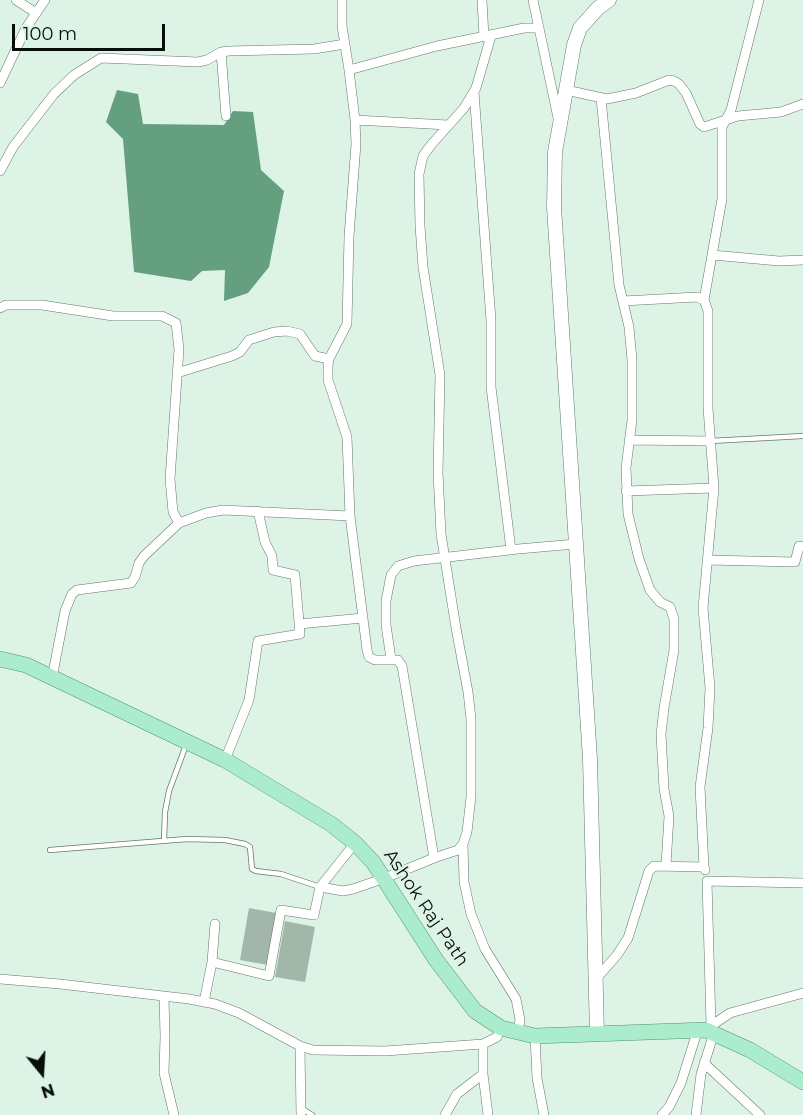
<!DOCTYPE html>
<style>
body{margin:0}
#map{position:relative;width:803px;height:1115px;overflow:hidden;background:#ddf3e6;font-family:Montserrat,sans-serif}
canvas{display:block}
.north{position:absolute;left:12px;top:1043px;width:60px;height:60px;-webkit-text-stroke:4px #ddf3e6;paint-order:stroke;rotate:162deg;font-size:16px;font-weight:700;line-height:24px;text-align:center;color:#080f0b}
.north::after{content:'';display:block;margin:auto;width:21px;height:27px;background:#080f0b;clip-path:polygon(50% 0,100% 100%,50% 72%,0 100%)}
.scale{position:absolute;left:12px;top:24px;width:153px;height:27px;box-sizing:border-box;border:3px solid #080f0b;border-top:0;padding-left:8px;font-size:18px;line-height:21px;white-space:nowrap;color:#080f0b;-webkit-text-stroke:4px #ddf3e6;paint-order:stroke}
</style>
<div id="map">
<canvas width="803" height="1115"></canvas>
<div class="north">N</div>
<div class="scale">100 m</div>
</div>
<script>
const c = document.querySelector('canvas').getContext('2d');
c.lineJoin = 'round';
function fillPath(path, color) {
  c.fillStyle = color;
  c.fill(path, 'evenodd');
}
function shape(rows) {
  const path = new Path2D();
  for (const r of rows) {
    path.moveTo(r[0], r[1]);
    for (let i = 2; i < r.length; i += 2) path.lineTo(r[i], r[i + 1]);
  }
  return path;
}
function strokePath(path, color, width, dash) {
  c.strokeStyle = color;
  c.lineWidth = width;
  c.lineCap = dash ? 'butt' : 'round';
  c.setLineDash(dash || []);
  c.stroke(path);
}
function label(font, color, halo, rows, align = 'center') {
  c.font = font + ' Montserrat,sans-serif';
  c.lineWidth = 4.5;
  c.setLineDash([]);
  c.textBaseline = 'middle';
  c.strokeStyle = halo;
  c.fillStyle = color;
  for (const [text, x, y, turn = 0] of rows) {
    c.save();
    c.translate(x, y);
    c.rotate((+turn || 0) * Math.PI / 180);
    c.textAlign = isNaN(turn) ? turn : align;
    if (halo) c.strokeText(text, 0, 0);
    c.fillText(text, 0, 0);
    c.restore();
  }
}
fillPath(shape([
 [117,90,138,94,143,124,224,125,233,111,253,112,261,170,284,191,269,267,248,293,224,301,225,270,202,271,191,281,134,272,123,139,106,122]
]), '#649f80');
fillPath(shape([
 [249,908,276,913,268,965,240,960],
 [285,921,315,927,305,982,275,977]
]), '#a2b6aa');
const service = shape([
 [710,441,803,436],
 [164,841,165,812,169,791,186,745],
 [50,850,187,839,225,840,245,844,250,847,252,869,256,871,281,874,320,887],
 [301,1108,312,1115]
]);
const minor = shape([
 [16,0,36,13],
 [342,0,342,26,349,70],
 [482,0,484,37],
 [533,0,539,28],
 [221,52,226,116],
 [0,83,26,28,45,0],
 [566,90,607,99,636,93,669,80,674,81,679,84,686,93,700,124,704,127,738,116,781,112,803,104],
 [474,92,491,320,491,387,511,550],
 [601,98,619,285,629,327,632,360,632,420,626,468,628,514,639,559,650,590,660,602,670,607,674,619,674,650,664,708,661,734,664,789,669,816,666,865],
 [355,120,448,125],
 [0,171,13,147,54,94,74,75,101,58,198,62,207,60,221,52,229,51,314,49,345,44],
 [712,255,779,261,803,260],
 [704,300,722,199,722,127,731,110,759,0],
 [623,301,697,297,704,300,708,311,708,408,714,488,703,608,710,688,708,728,700,787,704,867],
 [0,308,6,305,42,305,113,316,162,316,176,323,179,349,170,479,173,512,179,523,206,513,223,510,350,516,347,437,328,380,328,366,329,359,347,324,349,236,356,144,355,120,349,70,437,46,524,28,539,28,558,118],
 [177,373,232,356,240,352,249,340,274,332,287,331,300,334,315,356,329,359],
 [629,440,710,441],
 [626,491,714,488],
 [708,560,795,562,799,546,803,547],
 [299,624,363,618],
 [391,659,386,625,386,601,391,575,398,566,414,561,518,549,576,544],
 [52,678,65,611,72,594,77,590,131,583,135,577,139,563,144,556,179,523],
 [225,760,249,700,258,641,300,634,295,575,273,570,272,556,265,542,258,511],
 [463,844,464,882,471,914,485,949,516,999,520,1020,518,1033],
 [434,858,458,850,463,844,467,832,471,797,471,719,468,692,456,628,441,534,438,473,440,375,423,267,420,226,419,174,423,156,431,145,464,108,476,88,491,36],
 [320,887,343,891,353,889,385,878,434,858,402,666,398,660,375,660,369,657,367,650,350,516],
 [212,962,215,924],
 [0,979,60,984,189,999,215,1004,239,1013,300,1046,313,1050,385,1051,483,1044,497,1037,501,1028],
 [596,979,617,955,628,938,649,871,654,866,704,867,705,870],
 [164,997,165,1036,164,1073,174,1115],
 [204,1002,212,962,269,976,281,910,314,915,320,887,355,843],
 [711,1025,707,881,803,883],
 [708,1028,730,1013,803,993],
 [535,1036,537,1078,544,1115],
 [483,1044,483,1074,488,1115],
 [300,1046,301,1115],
 [704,1063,760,1115],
 [445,1115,457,1094,483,1074],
 [662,1115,669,1107,681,1083,698,1029],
 [696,1115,701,1074,714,1033]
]);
const secondary = shape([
 [597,1034,590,759,554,207,555,152,574,45,580,28,598,8,609,0]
]);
const primary = shape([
 [0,659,26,665,225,760,331,824,355,843,373,862,436,960,475,1011,501,1028,535,1036,706,1030,750,1050,803,1082]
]);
strokePath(service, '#64776c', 6);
strokePath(minor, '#64776c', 10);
strokePath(secondary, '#64776c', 15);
strokePath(primary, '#4c9772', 16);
strokePath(service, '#fff', 4.5);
strokePath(minor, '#fff', 9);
strokePath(secondary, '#fff', 14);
strokePath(primary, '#aaeccb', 15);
label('18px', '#080f0b', '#ddf3e6', [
 ["Ashok Raj Path",426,908,56]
]);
</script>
